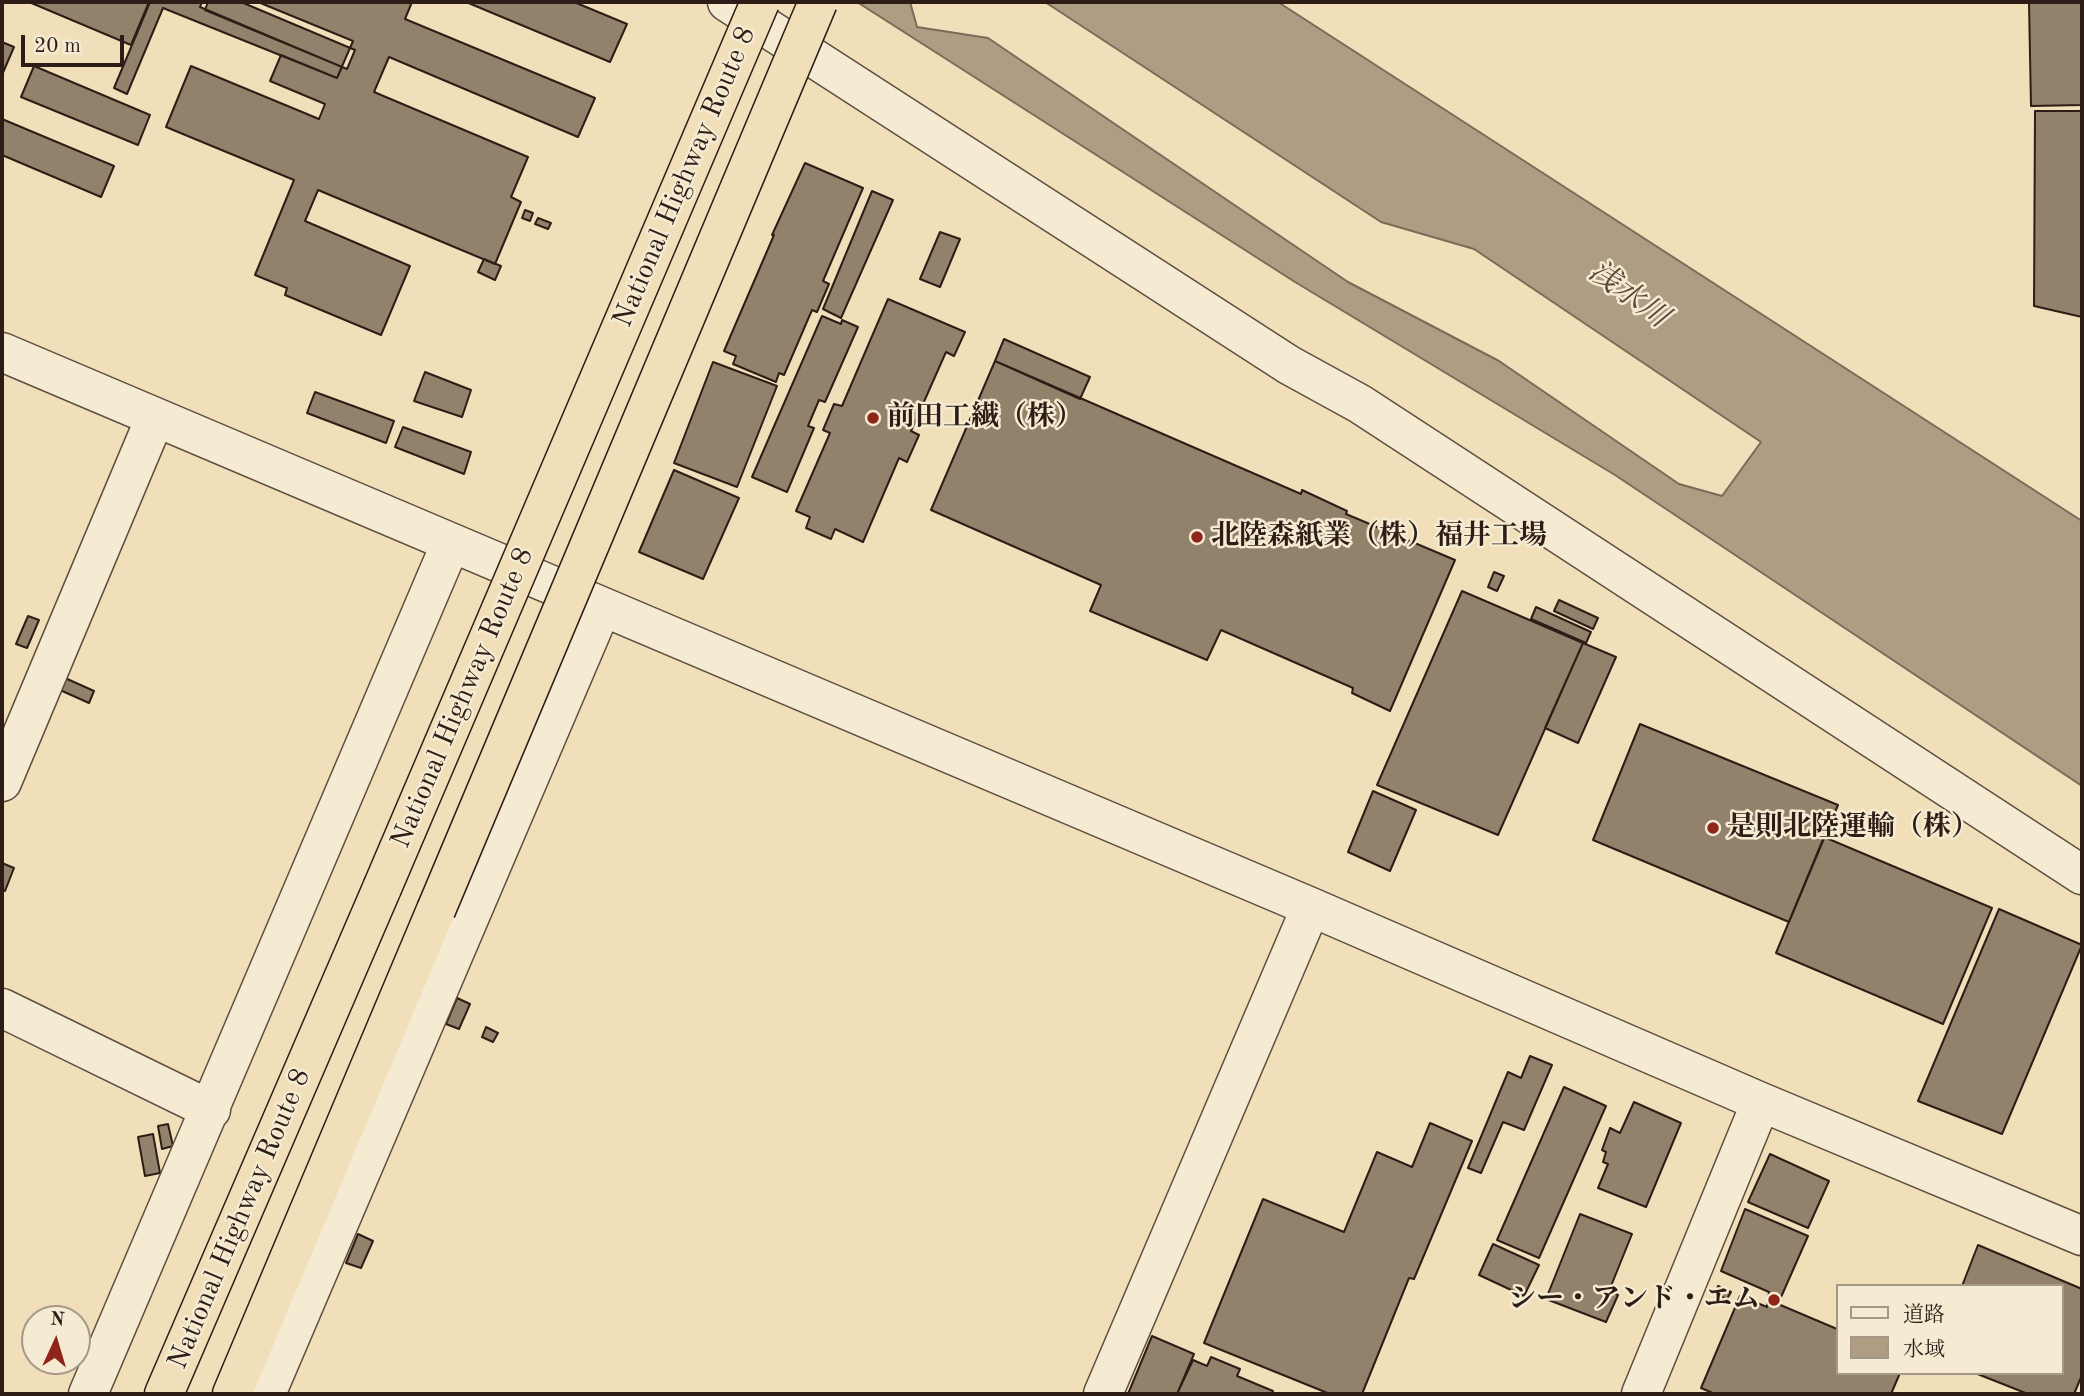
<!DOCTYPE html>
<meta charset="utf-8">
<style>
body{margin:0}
#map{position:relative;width:2084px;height:1396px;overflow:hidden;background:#f0dfb9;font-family:"Old Standard TT","Noto Serif JP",serif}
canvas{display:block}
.frame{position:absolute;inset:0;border:4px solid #2e1d16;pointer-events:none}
.legend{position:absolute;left:1836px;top:1284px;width:228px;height:91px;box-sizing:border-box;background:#f5ead2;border:2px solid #a59887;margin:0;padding:9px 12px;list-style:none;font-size:21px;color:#2e1d16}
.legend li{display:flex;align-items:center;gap:14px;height:35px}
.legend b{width:35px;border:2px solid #a59887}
.north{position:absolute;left:21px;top:1305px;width:70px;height:70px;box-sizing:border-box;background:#f5ead2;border:2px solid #a59887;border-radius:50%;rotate:4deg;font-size:19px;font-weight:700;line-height:28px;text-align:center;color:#2e1d16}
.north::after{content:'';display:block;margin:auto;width:24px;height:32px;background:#8f2418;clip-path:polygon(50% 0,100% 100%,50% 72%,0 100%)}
.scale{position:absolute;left:21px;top:35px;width:103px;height:32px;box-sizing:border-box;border:4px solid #2e1d16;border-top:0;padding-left:9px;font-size:21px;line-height:24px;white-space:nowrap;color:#2e1d16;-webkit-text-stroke:5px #f5ead2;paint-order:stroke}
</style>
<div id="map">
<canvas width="2084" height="1396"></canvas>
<div class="frame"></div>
<ul class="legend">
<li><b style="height:9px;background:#f5ead2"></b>道路</li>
<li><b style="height:19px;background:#ae9d82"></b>水域</li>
</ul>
<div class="north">N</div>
<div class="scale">20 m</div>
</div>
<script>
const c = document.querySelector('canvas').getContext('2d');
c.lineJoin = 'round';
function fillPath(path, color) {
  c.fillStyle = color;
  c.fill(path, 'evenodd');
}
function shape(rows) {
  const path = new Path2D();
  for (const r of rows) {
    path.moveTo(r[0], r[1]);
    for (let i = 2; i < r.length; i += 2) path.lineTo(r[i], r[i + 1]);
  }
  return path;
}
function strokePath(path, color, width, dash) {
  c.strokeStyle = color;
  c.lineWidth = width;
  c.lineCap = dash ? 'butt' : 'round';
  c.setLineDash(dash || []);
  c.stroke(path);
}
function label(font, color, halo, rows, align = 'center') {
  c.font = font + ' "Old Standard TT","Noto Serif JP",serif';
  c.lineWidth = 5;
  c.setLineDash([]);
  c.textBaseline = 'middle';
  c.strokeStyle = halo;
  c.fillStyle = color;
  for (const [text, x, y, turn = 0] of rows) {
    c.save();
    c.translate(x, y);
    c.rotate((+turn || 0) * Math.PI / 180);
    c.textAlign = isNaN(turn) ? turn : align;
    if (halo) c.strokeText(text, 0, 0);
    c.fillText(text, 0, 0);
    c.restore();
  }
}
const water = shape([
 [857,2,910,2,917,27,988,38,1348,282,1499,361,1679,484,1722,496,1761,442,1474,249,1381,222,1045,2,1278,2,2082,521,2082,786,1615,475,1295,282,857,2]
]);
fillPath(water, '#ae9d82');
strokePath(water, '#7b6a57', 2);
const building = shape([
 [29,2,149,2,131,45,29,2],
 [150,2,202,2,200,7,342,67,337,78,163,8,127,94,114,88,150,2],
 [208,2,241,2,355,50,347,69,205,10,208,2],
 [258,2,412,2,405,19,595,98,578,137,389,57,374,92,528,157,511,197,521,202,495,264,318,190,305,221,410,266,381,335,285,295,287,288,255,275,294,180,166,127,191,66,319,119,325,104,270,81,281,55,337,78,353,41,258,2],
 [466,2,574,2,627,24,610,62,466,2],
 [2082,2,2082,105,2031,106,2029,3,2082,2],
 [2,42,14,47,2,75,2,42],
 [34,66,150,115,138,145,21,97,34,66],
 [2035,111,2082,111,2082,317,2034,306,2035,111],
 [2,119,114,166,101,197,2,155,2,119],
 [805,163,863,188,823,281,829,284,817,312,812,310,784,375,779,373,776,382,733,364,736,356,724,351,774,235,772,235,805,163],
 [872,191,893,200,841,318,823,309,872,191],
 [525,210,533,213,530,221,522,218,525,210],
 [538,218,551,223,548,229,535,224,538,218],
 [940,232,960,239,940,287,920,279,940,232],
 [484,259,501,266,495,280,478,272,484,259],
 [888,299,965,332,954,356,946,352,911,431,919,435,907,462,899,458,863,542,835,529,831,539,806,528,810,517,796,511,830,433,823,430,834,404,842,406,888,299],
 [822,316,841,324,842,320,858,327,825,402,819,400,808,426,814,428,787,492,752,477,822,316],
 [1004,339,1090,377,1080,399,995,361,1004,339],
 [995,361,1301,494,1302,490,1347,511,1346,514,1455,560,1390,711,1352,693,1353,688,1221,630,1207,660,1090,611,1101,585,931,510,995,361],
 [713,362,777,386,737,487,674,463,713,362],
 [425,372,471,390,462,417,414,401,425,372],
 [315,392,394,421,386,443,307,413,315,392],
 [403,427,471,452,464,474,395,447,403,427],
 [674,470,739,498,703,579,639,552,674,470],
 [1494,572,1504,576,1497,591,1488,587,1494,572],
 [1462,591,1583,643,1498,835,1377,785,1462,591],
 [1559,600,1598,618,1593,629,1554,611,1559,600],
 [1536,607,1591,632,1586,643,1531,619,1536,607],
 [28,616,39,620,27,648,16,644,28,616],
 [1583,643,1616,657,1578,743,1545,728,1583,643],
 [65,678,94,691,89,703,60,690,65,678],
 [1640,724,1838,805,1789,922,1593,840,1640,724],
 [1373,791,1416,810,1390,871,1348,852,1373,791],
 [1824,837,1992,908,1943,1024,1776,953,1824,837],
 [2,863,14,868,5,891,2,890,2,863],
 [1999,909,2082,945,2002,1134,1918,1101,1999,909],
 [457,998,470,1004,459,1029,446,1024,457,998],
 [486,1027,498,1033,493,1042,482,1037,486,1027],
 [1530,1056,1552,1065,1524,1130,1503,1122,1481,1173,1468,1168,1508,1072,1521,1078,1530,1056],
 [1564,1087,1606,1106,1539,1258,1497,1240,1564,1087],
 [1634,1102,1681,1123,1646,1207,1598,1188,1608,1164,1603,1162,1606,1152,1602,1150,1610,1128,1620,1133,1634,1102],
 [1430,1123,1472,1141,1414,1279,1409,1278,1362,1394,1330,1394,1204,1343,1263,1199,1344,1232,1377,1152,1412,1167,1430,1123],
 [168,1124,173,1146,162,1149,158,1126,168,1124],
 [153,1134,160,1173,145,1176,138,1137,153,1134],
 [1770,1154,1829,1181,1808,1228,1748,1202,1770,1154],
 [1745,1209,1808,1236,1778,1304,1837,1329,1837,1373,1900,1373,1891,1394,1715,1394,1701,1388,1740,1296,1767,1307,1769,1292,1721,1271,1745,1209],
 [1580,1214,1632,1234,1609,1291,1618,1295,1606,1322,1546,1299,1580,1214],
 [358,1234,373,1241,361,1268,346,1263,358,1234],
 [1493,1244,1539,1265,1524,1296,1479,1275,1493,1244],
 [1978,1245,2082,1289,2082,1375,2074,1394,2028,1394,1975,1373,2061,1373,2061,1286,1962,1286,1978,1245],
 [1718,1286,1731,1292,1727,1299,1715,1294,1718,1286],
 [1152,1336,1194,1354,1177,1394,1128,1394,1152,1336],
 [1211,1357,1240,1369,1237,1376,1273,1391,1272,1394,1177,1394,1193,1360,1207,1366,1211,1357]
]);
fillPath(building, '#93826b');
strokePath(building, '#2e1d16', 2);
const minor = shape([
 [727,2,1289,365,1360,404,2082,875],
 [2,352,1311,907,1761,1102,2082,1236],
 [2,782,155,418],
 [2,1008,211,1110],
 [88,1394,450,545],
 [266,1394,602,607],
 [1103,1394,1311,907],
 [1641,1394,1761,1102]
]);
const highway = shape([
 [164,1394,382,888],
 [232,1394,436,910]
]);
strokePath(minor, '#5e4e3f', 41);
strokePath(highway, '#2e1d16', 41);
strokePath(minor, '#f5ead2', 38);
strokePath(highway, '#f0dfb9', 38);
const highwayBridge = shape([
 [382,888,760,2],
 [436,910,818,2]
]);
strokePath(highwayBridge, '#2e1d16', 41, []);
strokePath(highwayBridge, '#f0dfb9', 38);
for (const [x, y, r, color] of [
 [873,418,7,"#8f2418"],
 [1197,537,7,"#8f2418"],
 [1713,828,7,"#8f2418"],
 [1774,1300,7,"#8f2418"]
]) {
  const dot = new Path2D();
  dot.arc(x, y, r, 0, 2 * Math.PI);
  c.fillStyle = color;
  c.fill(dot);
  strokePath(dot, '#f5ead2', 2.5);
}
label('28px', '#2e1d16', '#f5ead2', [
 ["National Highway Route 8",685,177,-67],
 ["National Highway Route 8",463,698,-67],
 ["National Highway Route 8",240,1219,-67]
]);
label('bold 28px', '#2e1d16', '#f5ead2', [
 ["前田工繊（株）",887,418],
 ["北陸森紙業（株）福井工場",1211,537],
 ["是則北陸運輸（株）",1727,828],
 ["シー・アンド・エム",1760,1300,"right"]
], 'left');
label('italic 30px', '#5b4a3c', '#f5ead2', [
 ["浅水川",1628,295,36]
]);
</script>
